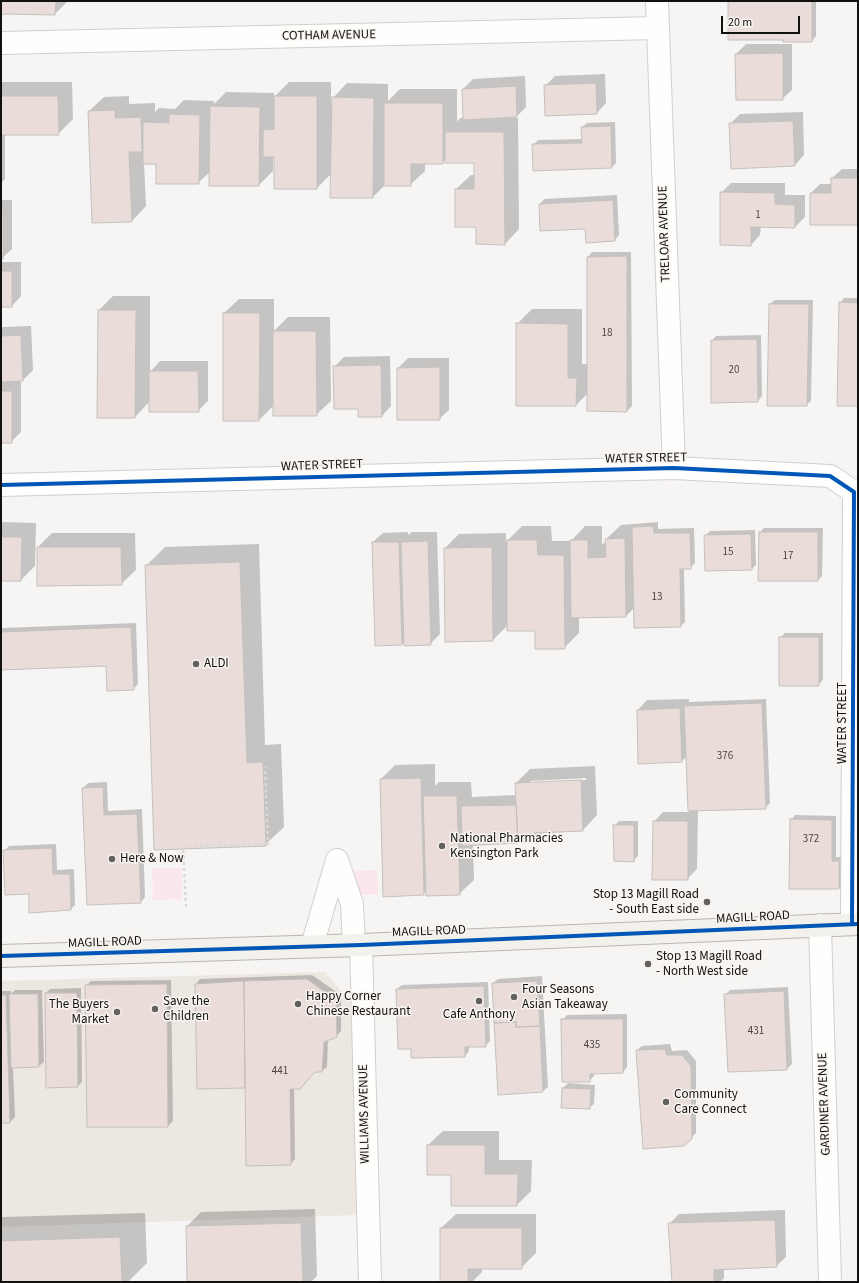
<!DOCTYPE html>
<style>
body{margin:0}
#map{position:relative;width:859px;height:1283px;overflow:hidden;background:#f7f5f3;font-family:"Source Sans 3",sans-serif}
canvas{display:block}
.frame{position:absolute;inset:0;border:2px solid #131110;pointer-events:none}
.scale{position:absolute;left:721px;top:16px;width:79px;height:18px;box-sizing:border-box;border:2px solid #131110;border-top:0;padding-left:5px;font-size:12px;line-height:14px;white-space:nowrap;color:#131110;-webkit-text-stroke:3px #f9f5f1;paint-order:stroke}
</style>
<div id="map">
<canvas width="859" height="1283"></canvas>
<div class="frame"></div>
<div class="scale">20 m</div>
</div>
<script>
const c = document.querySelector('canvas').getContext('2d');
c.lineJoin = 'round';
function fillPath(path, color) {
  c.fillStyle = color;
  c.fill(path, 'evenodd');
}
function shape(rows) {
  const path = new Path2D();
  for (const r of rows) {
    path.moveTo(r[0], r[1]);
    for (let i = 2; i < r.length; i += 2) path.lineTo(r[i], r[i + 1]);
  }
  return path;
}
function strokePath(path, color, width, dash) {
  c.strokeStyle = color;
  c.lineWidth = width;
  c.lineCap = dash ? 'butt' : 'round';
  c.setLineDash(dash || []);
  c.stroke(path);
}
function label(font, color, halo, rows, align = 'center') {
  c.font = font + ' "Source Sans 3",sans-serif';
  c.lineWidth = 3;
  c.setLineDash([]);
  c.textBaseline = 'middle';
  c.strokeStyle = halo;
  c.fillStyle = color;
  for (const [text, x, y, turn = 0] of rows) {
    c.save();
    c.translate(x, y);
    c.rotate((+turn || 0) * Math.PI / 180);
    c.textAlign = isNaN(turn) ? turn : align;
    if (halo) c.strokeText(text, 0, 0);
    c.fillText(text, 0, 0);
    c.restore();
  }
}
fillPath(shape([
 [325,972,351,1003,358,1215,1,1227,1,981]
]), '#ede7e1');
fillPath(shape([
 [152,868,182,868,182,899,153,900],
 [377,870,378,894,356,895,347,871]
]), '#fbe7eb');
fillPath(shape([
 [1,1,68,1,55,14,1,13],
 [729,1,816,1,816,36,812,41,784,39],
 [746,44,792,44,792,90,782,99,737,99,736,54],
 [605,74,606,103,597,113,545,86,555,76],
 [525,76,526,107,515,118,518,118,519,229,505,244,477,226,456,189,471,175,475,175,475,162,446,159,442,163,425,163,425,171,410,185,385,185,373,197,332,173,317,188,275,155,273,155,273,171,259,185,211,171,198,183,157,163,144,163,146,206,132,221,89,111,104,97,129,96,129,104,155,103,155,112,159,108,175,109,184,100,214,101,214,104,226,92,274,93,274,97,289,82,331,82,331,105,333,105,333,98,347,83,388,84,388,101,400,89,457,89,457,122,460,118,464,118,463,89,473,79],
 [1,82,72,82,73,119,58,134,5,134,5,179,1,183],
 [803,112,804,155,795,165,730,124,740,114],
 [615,122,616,163,612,167,533,145,538,140,582,139,582,127,587,123],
 [842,169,858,169,858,224,811,193,820,184,832,184,832,178],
 [731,183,785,183,785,195,805,195,805,217,795,227,761,226,760,235,751,245,721,193],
 [617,195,619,235,615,240,586,228,540,204,544,199],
 [1,200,12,200,12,249,2,258,1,258],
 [592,252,631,252,632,406,627,411,588,410,588,393,576,405,517,324,532,309,582,309,582,364,588,364,588,257],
 [1,262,21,262,21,296,12,306,1,306],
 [113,296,150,296,150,372,160,361,208,361,208,401,198,411,150,401,135,417,99,310],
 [844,298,858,298,858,405,840,303],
 [239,299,274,299,274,331,288,317,330,317,331,401,316,415,274,405,259,420,224,420,224,313],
 [775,300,813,300,811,401,806,405,770,304],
 [31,326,33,370,23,380,21,380,21,432,11,442,1,442,1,329,3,327],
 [761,335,762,396,758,401,712,341,716,336],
 [390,356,391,406,382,416,334,367,344,357],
 [408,358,449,358,449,410,439,419,398,419,398,368],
 [1,522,36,523,35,566,21,580,1,580],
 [658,522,658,529,694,528,695,563,690,568,684,568,685,622,681,626,635,607,626,616,579,617,579,633,564,648,536,630,508,625,493,640,446,641,445,548,459,534,506,533,506,542,522,526,551,526,552,541,571,541,585,526,602,526,602,544,606,543,606,539,621,525],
 [764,528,823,528,822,576,818,580,760,532],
 [755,530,756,565,752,569,705,536,710,531],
 [408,532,408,535,412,532,437,532,440,634,430,644,405,641,402,644,373,542,383,533],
 [52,533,135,533,136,570,121,584,38,547],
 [259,544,265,745,281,744,284,827,265,845,146,566,165,547],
 [136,623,138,684,133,689,107,665,1,669,1,628],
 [785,633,823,633,823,680,818,685,780,638],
 [689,699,689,702,766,699,770,803,765,808,698,810,697,869,687,879,654,822,663,812,689,812,687,756,681,762,638,710,647,700],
 [435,764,435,786,439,782,471,782,472,797,516,795,516,783,530,769,595,766,597,815,583,830,544,832,534,841,473,844,474,880,459,894,427,890,423,894,381,779,395,765],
 [586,778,586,780,530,783,530,781],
 [107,782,108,811,142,809,145,897,141,902,83,788,88,783],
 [795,815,836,816,836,857,844,857,843,883,839,888,791,820],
 [619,821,638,821,638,856,633,861,614,826],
 [56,844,57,870,74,869,75,905,71,909,30,893,4,851,9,846],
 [312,975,341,995,341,1031,336,1036,328,1039,327,1067,322,1071,315,1071,294,1088,295,1159,290,1164,246,1087,198,1088,196,984,200,979],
 [542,976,548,1087,543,1091,493,983,498,979],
 [171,980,173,1121,168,1126,86,986,91,981],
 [488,982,490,1041,485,1046,469,1046,469,1051,465,1056,411,1048,397,989,402,985],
 [788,987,792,1064,787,1069,725,995,730,990],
 [81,988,82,1082,78,1086,46,993,50,989],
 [15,990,42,990,44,1062,39,1066,13,1067,15,1117,10,1122,1,1122,1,991,11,991,11,994],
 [627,1014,627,1067,623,1072,594,1073,594,1076,589,1081,562,1020,567,1015],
 [670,1044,672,1051,687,1050,696,1061,696,1133,691,1138,637,1050,642,1046],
 [568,1083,595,1085,594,1104,589,1108,563,1088],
 [443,1131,499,1131,499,1160,532,1160,531,1191,517,1205,452,1174,428,1145],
 [315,1209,317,1276,311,1282,188,1282,187,1226,201,1212],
 [785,1210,786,1257,776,1266,724,1268,724,1278,720,1282,673,1282,669,1224,679,1214],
 [145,1213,147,1263,128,1282,1,1282,1,1218,2,1217],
 [456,1214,536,1214,536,1253,521,1268,482,1268,482,1272,472,1282,441,1282,441,1228]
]), '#0003');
const building = shape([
 [1,1,56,1,55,15,1,14,1,1],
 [728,1,812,1,812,42,783,42,783,40,728,40,728,1],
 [783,53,783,100,736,100,735,54,783,53],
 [596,83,597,114,545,116,544,85,596,83],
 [516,86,517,117,463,120,462,89,516,86],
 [1,96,58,96,59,135,1,135,1,96],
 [274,96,317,96,317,189,274,189,274,157,263,157,263,130,274,129,274,96],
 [332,97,374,98,373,198,330,198,332,97],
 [384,103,443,103,443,164,411,164,411,186,384,186,384,103],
 [210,106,260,107,259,186,209,186,210,106],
 [115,110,115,118,141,117,142,152,129,152,132,222,92,223,88,111,115,110],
 [169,114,200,115,199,184,156,184,156,164,143,164,143,122,169,123,169,114],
 [793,121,795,166,731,169,729,123,793,121],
 [611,126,612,168,533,171,532,144,582,143,581,127,611,126],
 [445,132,504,132,505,245,476,244,476,227,455,227,455,189,474,189,474,163,445,163,445,132],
 [831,178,858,178,858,225,810,225,810,193,831,193,831,178],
 [720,192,775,193,775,204,795,205,795,228,751,227,751,246,720,245,720,192],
 [613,200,615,241,586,243,585,229,540,231,539,204,613,200],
 [1,209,3,209,3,259,1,259,1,209],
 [627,256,627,412,587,411,587,257,627,256],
 [1,271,12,271,12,307,1,307,1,271],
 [839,302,858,303,858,406,837,406,839,302],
 [769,304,809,304,807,406,767,406,769,304],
 [98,310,136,310,135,418,97,418,98,310],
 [223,313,260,313,259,421,223,421,223,313],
 [516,323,568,324,568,378,577,378,576,406,516,406,516,323],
 [273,331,316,331,317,416,273,416,273,331],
 [21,335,23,381,1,382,1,336,21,335],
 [757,339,758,402,711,403,711,340,757,339],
 [381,365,382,417,358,417,358,409,334,409,333,366,381,365],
 [440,367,440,420,397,420,397,368,440,367],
 [149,371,198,371,199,412,149,412,149,371],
 [1,391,12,391,12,443,1,443,1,391],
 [653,526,654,533,690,533,691,569,680,569,681,627,634,628,632,527,653,526],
 [759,532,818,532,818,581,758,581,759,532],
 [751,534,752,570,705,571,704,535,751,534],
 [1,537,22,537,21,581,1,581,1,537],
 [625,538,626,617,571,618,570,540,588,540,588,558,606,557,605,539,625,538],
 [507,540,537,540,538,555,564,555,565,649,535,649,535,631,507,631,507,540],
 [428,541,431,645,404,646,401,542,428,541],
 [372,542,399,542,402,645,375,646,372,542],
 [37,547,121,547,122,585,37,586,37,547],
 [492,547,493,641,445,642,444,548,492,547],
 [240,562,247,763,263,762,266,846,154,850,145,565,240,562],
 [131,627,134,690,107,691,106,666,1,670,1,632,131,627],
 [779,637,819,637,819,686,779,686,779,637],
 [762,703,766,809,688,811,684,706,762,703],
 [680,708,682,762,638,764,637,710,680,708],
 [421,778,424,895,383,897,380,779,421,778],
 [581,780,583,831,534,833,535,842,518,843,515,783,581,780],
 [103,787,104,815,137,814,141,903,87,905,82,788,103,787],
 [423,796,457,796,460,895,426,896,423,796],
 [516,805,518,843,462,846,461,806,516,805],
 [790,819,832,820,832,861,839,861,839,889,789,889,790,819],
 [653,821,688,821,688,880,652,880,653,821],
 [613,825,634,825,634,862,614,861,613,825],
 [52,848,53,874,70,874,71,910,29,913,29,894,5,895,3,850,52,848],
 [307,979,336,1000,337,1037,324,1042,322,1072,315,1072,300,1089,290,1089,291,1165,246,1166,244,981,307,979],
 [244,981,245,1088,197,1089,195,984,244,981],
 [537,981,540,1026,516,1027,516,1022,494,1023,492,983,537,981],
 [167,984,168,1127,87,1127,85,985,167,984],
 [484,986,486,1047,465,1047,465,1057,411,1058,411,1049,398,1049,396,989,484,986],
 [784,991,787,1070,728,1072,724,994,784,991],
 [45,993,77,993,78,1087,46,1088,45,993],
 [9,994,38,994,39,1067,11,1068,9,994],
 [1,995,6,995,10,1123,1,1123,1,995],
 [561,1019,623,1019,623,1073,590,1074,590,1082,562,1082,561,1019],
 [516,1022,516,1027,540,1026,543,1092,498,1095,494,1023,516,1022],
 [665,1049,667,1055,682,1055,691,1066,692,1139,684,1146,643,1149,636,1050,665,1049],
 [562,1088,591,1089,590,1109,561,1108,562,1088],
 [427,1145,485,1145,485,1174,518,1174,517,1206,451,1206,451,1175,427,1175,427,1145],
 [775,1220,777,1267,714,1270,714,1282,672,1282,668,1223,775,1220],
 [301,1223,303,1282,187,1282,186,1226,301,1223],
 [440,1228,522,1228,522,1269,468,1269,468,1282,440,1282,440,1228],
 [120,1237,122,1282,1,1282,1,1241,120,1237]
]);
fillPath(building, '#eaddd9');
strokePath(building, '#c2c0be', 1);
const minor = shape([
 [657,1,674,468],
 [1,43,657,28],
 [1,485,674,468,830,476,854,492,852,924],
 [337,860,352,904,354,945],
 [820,925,830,1282],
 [361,945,370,1282],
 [312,946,337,860]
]);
const major = shape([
 [1,956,361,945,858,924]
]);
strokePath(minor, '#d1cfce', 24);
strokePath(major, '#b9b6ad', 24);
strokePath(shape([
 [186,907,183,846,268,844,265,767]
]), '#d9d9d9', 2.5, [3, 3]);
strokePath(minor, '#fefefd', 22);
strokePath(major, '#f2f1eb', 22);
strokePath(shape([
 [1,485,674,468,830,476,854,492,852,924],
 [1,956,361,945,858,924]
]), '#0057b8', 4);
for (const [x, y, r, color] of [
 [196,664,4,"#63615f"],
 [442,846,4,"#63615f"],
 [112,859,4,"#63615f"],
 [707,902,4,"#63615f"],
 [648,964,4,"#63615f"],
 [514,997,4,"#63615f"],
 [479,1001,4,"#63615f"],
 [298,1004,4,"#63615f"],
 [155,1009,4,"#63615f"],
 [117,1012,4,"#63615f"],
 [666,1102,4,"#63615f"]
]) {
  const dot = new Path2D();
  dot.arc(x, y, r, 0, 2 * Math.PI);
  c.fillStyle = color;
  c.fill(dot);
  strokePath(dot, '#f9f5f1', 1.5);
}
label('11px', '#4a4543', null, [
 ["1",758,216],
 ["18",607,334],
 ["20",734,371],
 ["15",728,553],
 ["17",788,557],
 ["13",657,598],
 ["376",725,757],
 ["372",811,840],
 ["431",756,1032],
 ["435",592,1046],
 ["441",280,1072]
]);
label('13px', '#131110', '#f9f5f1', [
 ["COTHAM AVENUE",329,36,-1],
 ["TRELOAR AVENUE",665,234,-92],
 ["WATER STREET",646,459,-1],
 ["WATER STREET",322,466,-2],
 ["WATER STREET",843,723,-90],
 ["MAGILL ROAD",753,918,-3],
 ["MAGILL ROAD",429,932,-2],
 ["MAGILL ROAD",105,943,-2],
 ["GARDINER AVENUE",825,1104,-92],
 ["WILLIAMS AVENUE",365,1114,-91]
]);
label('13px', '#131110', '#f9f5f1', [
 ["ALDI",204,664],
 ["National Pharmacies",450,839],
 ["Kensington Park",450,854],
 ["Here & Now",120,859],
 ["Stop 13 Magill Road",699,895,"right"],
 ["- South East side",699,910,"right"],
 ["Stop 13 Magill Road",656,957],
 ["- North West side",656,972],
 ["Four Seasons",522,990],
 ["Asian Takeaway",522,1005],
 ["Happy Corner",306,997],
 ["Chinese Restaurant",306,1012],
 ["Save the",163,1002],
 ["Children",163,1017],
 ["The Buyers",109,1005,"right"],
 ["Market",109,1020,"right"],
 ["Cafe Anthony",479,1015,"center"],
 ["Community",674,1095],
 ["Care Connect",674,1110]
], 'left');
</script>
